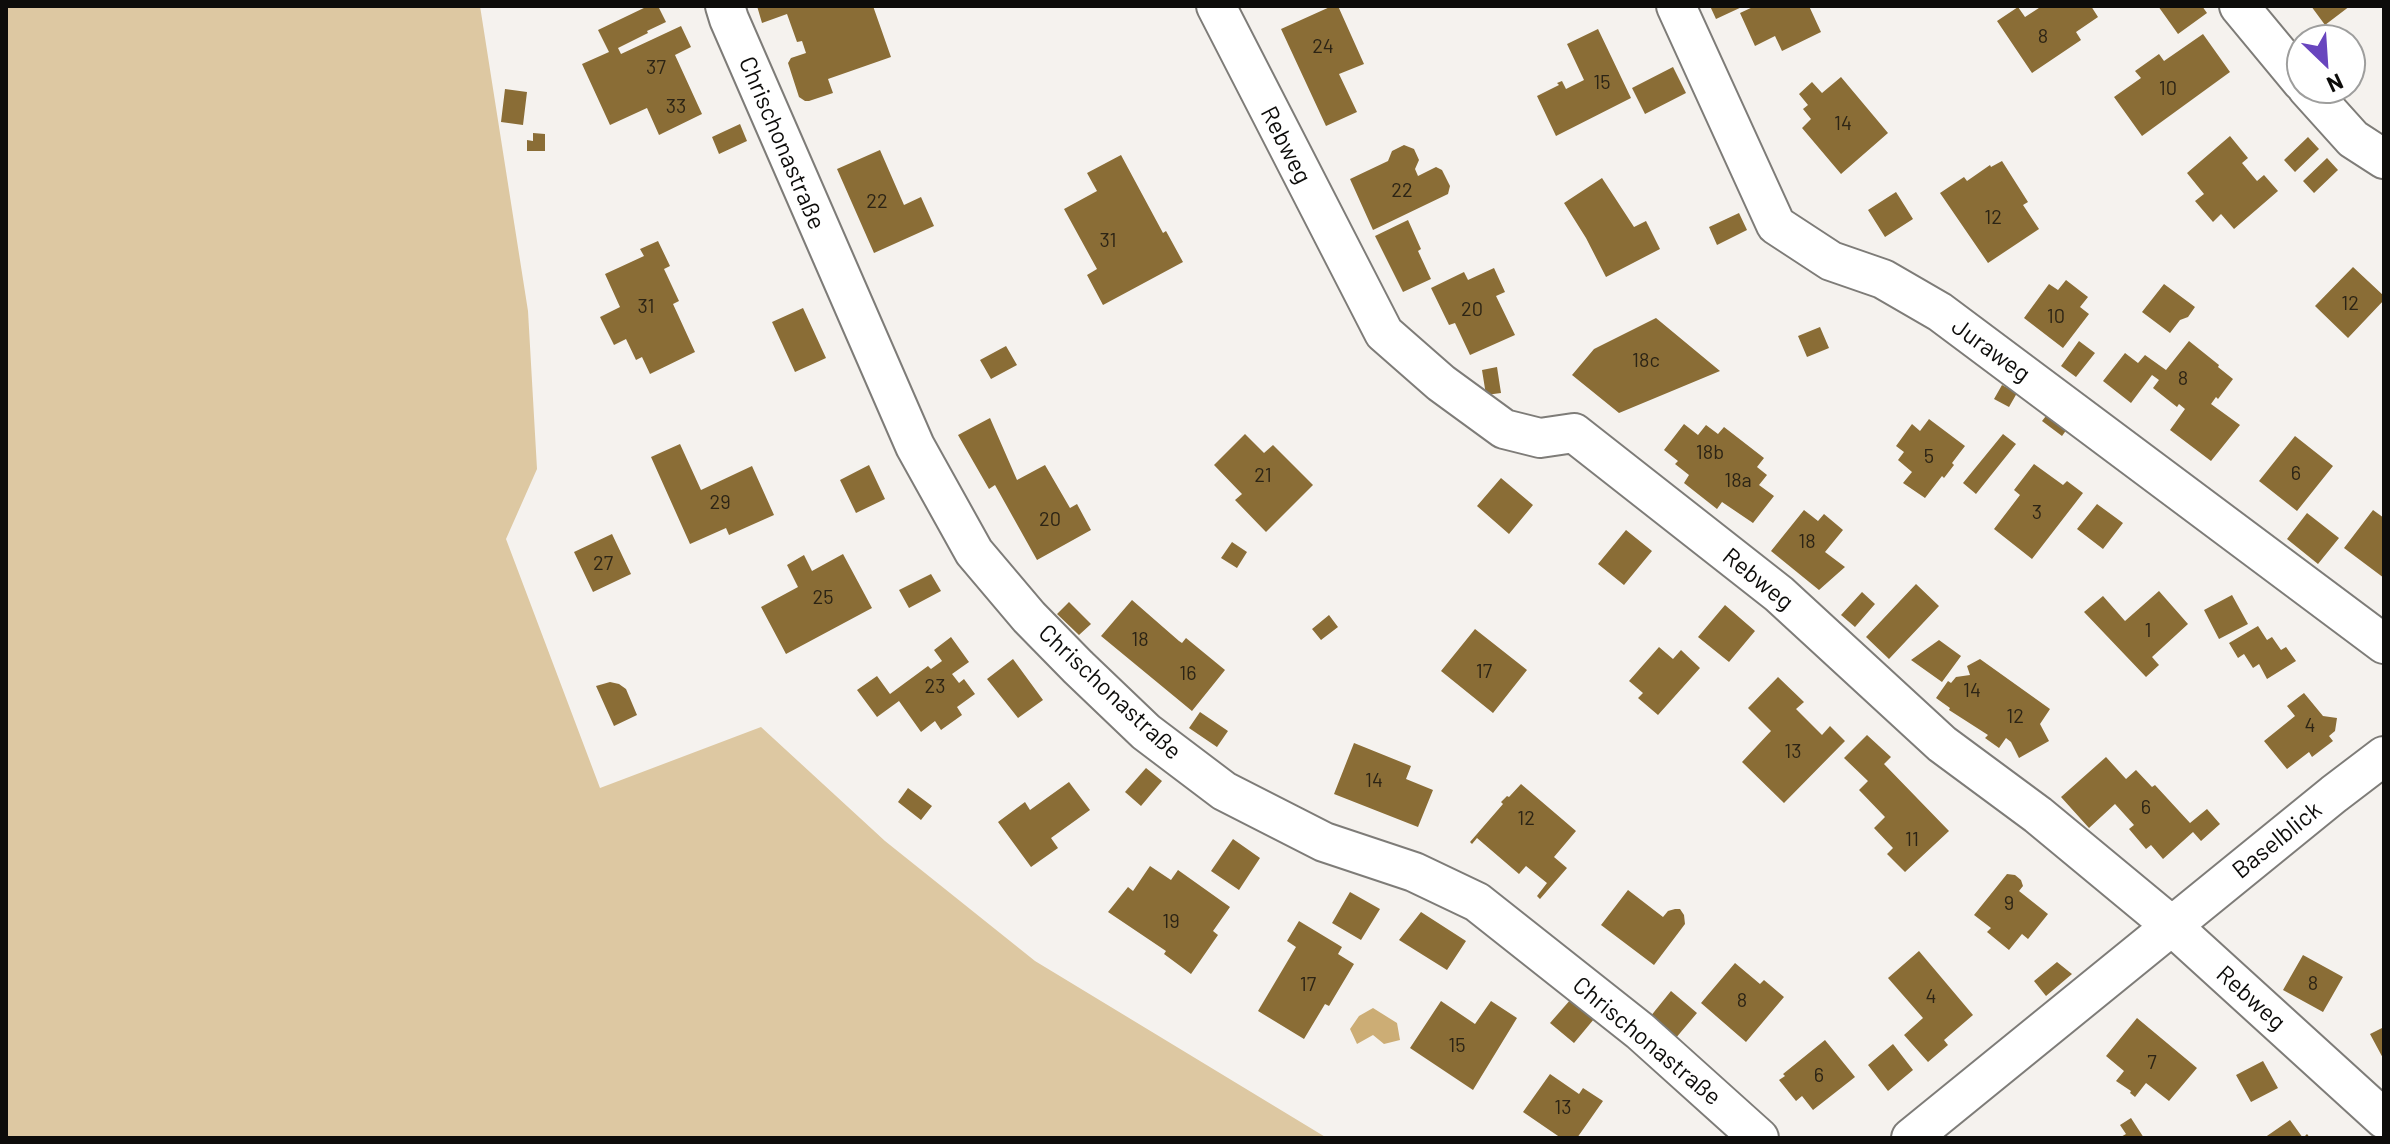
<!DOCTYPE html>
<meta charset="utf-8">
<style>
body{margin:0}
#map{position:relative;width:2390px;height:1144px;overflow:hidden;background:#f5f2ee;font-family:Barlow,sans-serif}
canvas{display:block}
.frame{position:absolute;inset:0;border:8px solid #0d0c0a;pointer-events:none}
.north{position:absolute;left:2286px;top:24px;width:80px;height:80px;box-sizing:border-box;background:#fff;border:2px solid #9e9e9d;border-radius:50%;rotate:155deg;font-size:22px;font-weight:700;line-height:32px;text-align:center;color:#0d0c0a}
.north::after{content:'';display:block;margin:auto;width:28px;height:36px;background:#6845be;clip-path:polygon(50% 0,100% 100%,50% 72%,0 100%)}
</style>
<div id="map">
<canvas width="2390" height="1144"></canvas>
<div class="frame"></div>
<div class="north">N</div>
</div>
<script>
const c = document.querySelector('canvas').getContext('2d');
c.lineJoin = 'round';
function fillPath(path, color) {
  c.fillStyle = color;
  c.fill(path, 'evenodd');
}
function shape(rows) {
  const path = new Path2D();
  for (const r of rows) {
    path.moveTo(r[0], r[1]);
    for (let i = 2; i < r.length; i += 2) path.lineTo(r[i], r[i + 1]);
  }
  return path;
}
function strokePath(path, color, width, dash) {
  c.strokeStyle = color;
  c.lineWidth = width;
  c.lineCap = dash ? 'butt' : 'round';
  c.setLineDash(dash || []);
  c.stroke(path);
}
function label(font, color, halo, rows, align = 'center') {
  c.font = font + ' Barlow,sans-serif';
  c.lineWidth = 6;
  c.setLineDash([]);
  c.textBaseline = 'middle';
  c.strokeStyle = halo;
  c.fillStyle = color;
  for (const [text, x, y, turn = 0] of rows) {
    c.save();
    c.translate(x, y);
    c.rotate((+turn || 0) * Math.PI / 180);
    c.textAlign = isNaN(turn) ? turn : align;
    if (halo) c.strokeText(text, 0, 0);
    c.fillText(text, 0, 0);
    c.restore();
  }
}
fillPath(shape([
 [6,6,480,6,528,311,537,469,506,539,600,788,761,727,885,841,1035,961,1327,1138,6,1138]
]), '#ddc8a2');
fillPath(shape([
 [1373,1008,1397,1023,1400,1040,1384,1044,1373,1035,1357,1044,1350,1029,1359,1016]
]), '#ccad75');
fillPath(shape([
 [648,6,658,6,666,22,647,31,648,33,618,48,621,54,681,26,691,47,675,55,702,114,659,135,647,108,610,125,582,64,609,52,598,30],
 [757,6,873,6,891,57,828,79,833,93,809,101,805,101,799,97,788,63,791,58,806,53,802,41,797,42,787,14,762,23],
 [1332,6,1338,6,1364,64,1339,74,1357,112,1326,126,1281,29],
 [1710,6,1744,6,1716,19],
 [1755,6,1809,6,1821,32,1782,51,1775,36,1755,46,1740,13],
 [2042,6,2091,6,2098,17,2076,32,2081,40,2032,73,1997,21,2018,7,2025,17],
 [2158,6,2202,6,2207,13,2178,34],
 [2311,6,2350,6,2325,25],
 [1598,29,1631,98,1556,136,1537,96,1559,85,1557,83,1562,81,1566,89,1584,80,1567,44],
 [2203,34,2230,72,2142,136,2114,97,2141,78,2135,71,2159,54,2164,61],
 [1673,67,1686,93,1645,114,1632,88],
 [1841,77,1888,133,1841,174,1802,128,1811,119,1803,109,1808,105,1799,94,1812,82,1822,93],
 [505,89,527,92,523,125,501,122],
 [740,124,747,141,719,154,712,137],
 [533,133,545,134,545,151,527,151,527,140,533,141],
 [2230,136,2248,158,2242,163,2257,181,2264,175,2278,191,2234,229,2221,214,2213,222,2195,201,2204,194,2187,173],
 [2308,137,2319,149,2295,172,2284,160],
 [1404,145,1414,149,1419,160,1415,169,1418,176,1436,167,1442,170,1450,186,1448,194,1373,230,1350,179,1388,161,1392,151],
 [880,150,904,205,921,197,934,226,874,253,837,169],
 [1121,155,1163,233,1166,231,1183,262,1103,305,1087,275,1097,269,1064,209,1097,191,1087,173],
 [2327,158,2338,170,2314,193,2303,181],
 [2002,161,2028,202,2023,205,2039,229,1988,263,1940,193,1964,177,1967,181,1990,165,1991,167],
 [1602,178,1634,227,1646,221,1660,249,1606,277,1586,238,1564,203],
 [1896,192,1913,219,1885,237,1868,210],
 [1739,213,1747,230,1717,245,1709,227],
 [1408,220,1421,249,1418,251,1431,279,1403,292,1375,236],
 [658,241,670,266,664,269,679,301,673,304,695,352,650,374,642,357,636,360,626,339,614,345,600,317,620,307,605,274,644,256,640,249],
 [2353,267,2384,296,2384,300,2348,338,2315,306],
 [1494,268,1505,292,1496,296,1515,335,1470,355,1455,323,1449,325,1431,288,1464,272,1468,280],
 [2066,280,2088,297,2080,307,2089,314,2063,348,2024,318,2049,284,2058,290],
 [2164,284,2195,307,2188,317,2180,320,2170,333,2142,312],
 [803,308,826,358,795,372,772,322],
 [1656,318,1720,371,1619,413,1572,375,1594,349],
 [1820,327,1829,348,1807,357,1798,336],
 [2079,341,2095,353,2076,377,2061,366],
 [2189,341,2219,365,2218,367,2233,379,2218,399,2216,397,2211,404,2240,425,2211,461,2170,430,2185,409,2179,404,2177,407,2153,388,2159,380,2152,375,2131,403,2103,381,2125,353,2138,363,2145,355,2166,370],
 [1006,346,1017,365,991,379,980,360],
 [1497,367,1501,393,1486,395,1482,370],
 [2002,385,2017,393,2009,407,1994,399],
 [2050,411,2070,425,2062,436,2042,421],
 [990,418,1017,480,1045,465,1070,508,1077,504,1091,530,1037,560,995,485,989,489,958,435],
 [1929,419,1965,446,1952,463,1954,465,1944,478,1942,476,1925,498,1903,483,1912,472,1898,460,1904,452,1896,446,1912,424,1920,431],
 [1684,424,1698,435,1706,425,1718,434,1724,427,1764,458,1757,467,1767,475,1759,485,1774,496,1753,523,1722,502,1717,509,1684,483,1689,475,1675,464,1678,461,1664,450],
 [1245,434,1264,453,1273,445,1313,485,1266,532,1235,500,1242,494,1214,465],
 [2003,434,2016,444,1976,494,1963,483],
 [2295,436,2333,466,2297,511,2259,481],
 [680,444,701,490,752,466,774,515,729,535,726,528,690,544,651,457],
 [2034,464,2063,485,2067,481,2083,493,2032,559,1994,529,2020,495,2014,490],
 [869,465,885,499,856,513,840,480],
 [1501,478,1533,505,1509,534,1477,506],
 [2097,504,2123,523,2103,549,2077,529],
 [1804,510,1818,521,1824,514,1843,530,1825,552,1845,567,1819,590,1771,551],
 [2373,510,2384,518,2384,578,2344,548],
 [2307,513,2339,538,2318,564,2287,539],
 [1626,530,1652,551,1624,585,1598,564],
 [612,534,631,574,593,592,574,552],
 [1232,542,1247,552,1237,568,1221,558],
 [843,554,872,608,786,654,761,607,798,587,787,565,804,555,812,571],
 [931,574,941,591,909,608,899,590],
 [1916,584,1939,606,1889,659,1866,637],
 [2159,591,2188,624,2152,657,2159,665,2146,677,2084,612,2103,596,2125,621],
 [1862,592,1875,604,1855,627,1841,615],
 [2232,595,2248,624,2219,639,2204,610],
 [1132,600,1179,641,1182,643,1186,638,1225,670,1192,711,1101,636],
 [1069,602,1091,624,1079,635,1057,614],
 [1725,605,1755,631,1729,662,1698,637],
 [1329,615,1338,627,1321,640,1312,629],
 [2258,626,2267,640,2272,637,2281,650,2286,647,2296,661,2267,679,2259,664,2253,668,2244,654,2238,658,2229,643],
 [1475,629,1527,670,1493,713,1441,671],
 [951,637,969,662,952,674,959,683,964,679,975,694,957,707,962,715,941,730,935,721,921,732,899,701,877,717,857,690,877,676,890,694,928,666,931,669,942,661,934,650],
 [1939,640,1961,656,1942,682,1911,660],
 [1659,647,1673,659,1681,650,1700,668,1658,715,1638,698,1643,693,1629,681],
 [1013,659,1043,700,1018,718,987,679],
 [1980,659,2050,709,2040,724,2049,741,2019,758,2011,742,2006,738,1999,748,1985,738,1988,735,1949,710,1950,708,1936,698,1948,681,1951,683,1956,677,1970,675,1967,666],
 [1778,677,1804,702,1796,709,1822,735,1830,726,1845,741,1784,803,1742,762,1771,731,1748,708],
 [610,682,619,684,626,689,637,715,614,726,596,686],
 [2304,693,2323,716,2337,718,2335,731,2329,736,2333,741,2312,757,2309,752,2287,769,2264,741,2295,716,2287,706],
 [1200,712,1228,731,1217,747,1189,728],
 [1867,735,1891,757,1884,764,1949,831,1905,872,1887,854,1893,848,1874,828,1885,817,1859,790,1868,781,1844,758],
 [1354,743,1411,766,1406,779,1433,790,1418,827,1334,794],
 [2106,757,2126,779,2136,770,2152,787,2155,785,2190,823,2207,809,2220,824,2201,841,2193,832,2163,859,2151,845,2146,849,2129,829,2134,825,2115,804,2089,828,2061,797],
 [1146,768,1162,781,1141,806,1125,792],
 [1069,782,1090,810,1051,838,1058,848,1031,867,998,822,1025,802,1030,810],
 [1521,784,1576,831,1554,857,1567,868,1540,899,1537,896,1547,883,1526,866,1519,874,1477,838,1472,844,1470,842,1503,804,1501,802,1507,796,1509,797],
 [908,788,932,806,921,820,898,802],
 [1233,839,1260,858,1239,890,1211,871],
 [1150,866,1171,880,1178,870,1230,907,1213,931,1218,935,1191,974,1164,954,1166,951,1108,912,1128,887,1133,891],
 [2007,874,2015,875,2021,880,2023,886,2019,891,2048,914,2028,939,2022,934,2009,950,1987,932,1991,928,1974,915],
 [1628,890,1663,917,1668,911,1675,909,1680,909,1684,915,1685,924,1654,965,1601,925],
 [1350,892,1380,909,1361,940,1332,923],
 [1421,912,1466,941,1447,970,1399,940],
 [1299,921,1342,947,1338,954,1354,964,1329,1006,1325,1004,1304,1039,1258,1011,1296,947,1287,941],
 [1919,951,1973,1015,1944,1040,1948,1045,1928,1062,1904,1035,1923,1018,1888,978],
 [2303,955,2343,977,2323,1012,2283,990],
 [2057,962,2072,974,2046,996,2034,981],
 [1735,963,1760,984,1764,980,1784,997,1746,1042,1701,1003],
 [1671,991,1697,1013,1675,1039,1650,1017],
 [1571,999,1594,1019,1574,1043,1550,1023],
 [1441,1001,1475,1024,1491,1001,1517,1018,1473,1090,1410,1048],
 [2137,1018,2197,1068,2169,1101,2146,1083,2135,1097,2130,1093,2131,1091,2116,1081,2124,1071,2106,1056],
 [2384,1027,2384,1060,2370,1034],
 [1825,1040,1855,1077,1813,1110,1802,1096,1796,1101,1779,1080,1785,1076,1783,1074],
 [1893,1044,1913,1070,1888,1091,1868,1065],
 [2263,1061,2278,1088,2251,1102,2236,1075],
 [1550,1074,1579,1094,1583,1088,1603,1101,1577,1138,1561,1138,1523,1112],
 [2131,1118,2144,1138,2119,1138,2126,1134,2120,1125],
 [2290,1120,2303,1138,2307,1134,2310,1138,2264,1138]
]), '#8a6d36');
const street = shape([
 [725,6,729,19,915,446,974,552,1029,617,1078,667,1146,732,1224,791,1324,842,1414,872,1477,902,1640,1031,1759,1138],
 [1216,6,1384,333,1441,383,1504,429,1540,438,1574,433,1588,444,1779,594,1942,744,2038,815,2172,926,2384,1119],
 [1676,6,1776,225,1831,261,1883,279,1940,312,2384,644],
 [2239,6,2302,82],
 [2307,88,2353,139,2384,159],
 [1911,1138,2334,794,2384,756]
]);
strokePath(street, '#7e7c78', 42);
strokePath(street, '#fff', 38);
label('20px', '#2c2415', null, [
 ["8",2043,36],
 ["24",1323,46],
 ["37",656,67],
 ["15",1602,82],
 ["10",2168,88],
 ["33",676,106],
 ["14",1843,123],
 ["22",1402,190],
 ["22",877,201],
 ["12",1993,217],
 ["31",1108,240],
 ["12",2350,303],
 ["31",646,306],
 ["20",1472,309],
 ["10",2056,316],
 ["18c",1646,360],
 ["8",2183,378],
 ["18b",1710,452],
 ["5",1929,456],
 ["6",2296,473],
 ["21",1263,475],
 ["18a",1738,480],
 ["29",720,502],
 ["3",2037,512],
 ["20",1050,519],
 ["18",1807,541],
 ["27",603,563],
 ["25",823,597],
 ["1",2148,630],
 ["18",1140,639],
 ["17",1484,671],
 ["16",1188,673],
 ["23",935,686],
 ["14",1972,690],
 ["12",2015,716],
 ["4",2310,725],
 ["13",1793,751],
 ["14",1374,780],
 ["6",2146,807],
 ["12",1526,818],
 ["11",1912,839],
 ["9",2009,903],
 ["19",1171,921],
 ["8",2313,983],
 ["17",1308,984],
 ["4",1931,996],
 ["8",1742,1000],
 ["15",1457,1045],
 ["7",2152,1062],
 ["6",1819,1075],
 ["13",1563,1107]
]);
label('24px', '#0d0c0a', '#fff', [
 ["Chrischonastraße",782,143,67],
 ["Rebweg",1286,145,63],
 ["Juraweg",1991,350,36],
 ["Rebweg",1758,579,39],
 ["Chrischonastraße",1110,692,43],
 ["Baselblick",2277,840,-39],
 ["Rebweg",2251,998,42],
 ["Chrischonastraße",1647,1041,40]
]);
</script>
